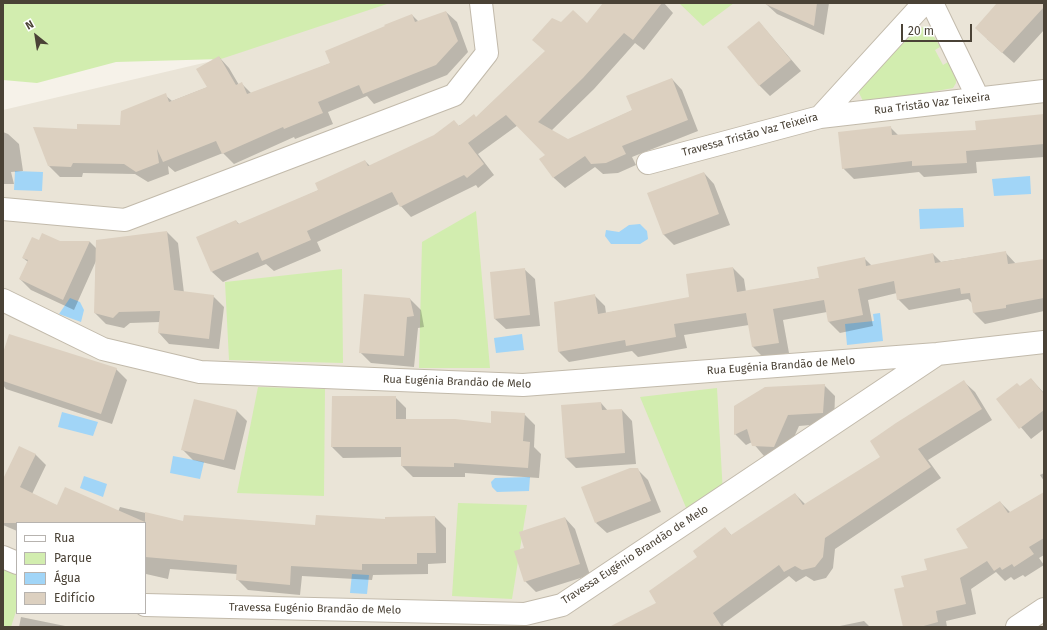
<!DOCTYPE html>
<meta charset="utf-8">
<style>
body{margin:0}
#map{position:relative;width:1047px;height:630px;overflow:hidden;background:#f6f2e9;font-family:"Fira Sans",sans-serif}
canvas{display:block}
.frame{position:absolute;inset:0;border:4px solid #4a4236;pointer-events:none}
.legend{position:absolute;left:16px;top:522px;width:130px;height:92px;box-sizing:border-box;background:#fff;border:1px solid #b7b3af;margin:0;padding:5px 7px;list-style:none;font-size:12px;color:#4a4236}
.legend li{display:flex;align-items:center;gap:8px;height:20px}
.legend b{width:20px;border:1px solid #b7b3af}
.north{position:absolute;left:16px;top:16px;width:40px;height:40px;-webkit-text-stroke:3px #fff;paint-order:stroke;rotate:330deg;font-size:11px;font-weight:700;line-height:16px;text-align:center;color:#4a4236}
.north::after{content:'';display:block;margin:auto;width:14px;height:18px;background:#4a4236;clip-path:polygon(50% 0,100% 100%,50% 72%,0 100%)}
.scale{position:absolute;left:901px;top:24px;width:71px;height:18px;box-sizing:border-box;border:2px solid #4a4236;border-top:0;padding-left:5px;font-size:12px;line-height:14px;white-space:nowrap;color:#4a4236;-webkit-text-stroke:3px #fff;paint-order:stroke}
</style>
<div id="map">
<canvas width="1047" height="630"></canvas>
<div class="frame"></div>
<ul class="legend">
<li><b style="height:5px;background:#fff"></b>Rua</li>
<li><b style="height:11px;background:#d2edaf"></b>Parque</li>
<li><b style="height:11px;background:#a1d5f7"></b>Água</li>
<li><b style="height:11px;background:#dcd0c0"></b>Edifício</li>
</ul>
<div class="north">N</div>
<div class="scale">20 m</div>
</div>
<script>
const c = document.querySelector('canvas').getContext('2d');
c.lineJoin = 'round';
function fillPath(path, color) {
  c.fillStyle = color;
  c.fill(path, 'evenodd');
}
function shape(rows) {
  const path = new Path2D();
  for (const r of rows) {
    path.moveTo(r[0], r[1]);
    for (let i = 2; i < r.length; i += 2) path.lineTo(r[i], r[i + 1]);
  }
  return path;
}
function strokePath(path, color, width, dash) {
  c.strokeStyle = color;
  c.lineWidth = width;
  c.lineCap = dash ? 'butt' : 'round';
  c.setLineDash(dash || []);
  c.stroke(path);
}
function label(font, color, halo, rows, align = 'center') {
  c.font = font + ' "Fira Sans",sans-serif';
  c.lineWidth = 3.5;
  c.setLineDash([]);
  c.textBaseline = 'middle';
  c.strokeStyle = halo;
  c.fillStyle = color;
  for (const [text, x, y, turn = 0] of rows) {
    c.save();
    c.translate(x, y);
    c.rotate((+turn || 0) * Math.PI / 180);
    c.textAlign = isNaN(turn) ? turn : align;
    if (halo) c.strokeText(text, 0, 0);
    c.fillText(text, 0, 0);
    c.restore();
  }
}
fillPath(shape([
 [215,3,1044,3,1044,627,3,627,3,110,212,61],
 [17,523,145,523,145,613,17,613]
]), '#eae4d7');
fillPath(shape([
 [3,3,390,3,221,59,116,62,37,83,3,80],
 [679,3,734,3,703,26],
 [926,26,930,30,940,47,935,50,943,65,948,62,956,75,956,83,953,88,876,102,863,101,859,93,860,87,866,80,918,29],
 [476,211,490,368,419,368,422,242],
 [342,269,343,363,229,360,225,282],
 [258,387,325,389,324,496,237,493],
 [717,388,723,494,687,510,640,397],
 [458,503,527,505,512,599,452,596],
 [3,565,17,570,17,608,11,627,3,627]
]), '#d2edaf');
fillPath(shape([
 [15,171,43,172,42,191,14,190],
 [1030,176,1031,194,994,196,992,179],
 [963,208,964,227,920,229,919,209],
 [640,224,647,231,648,239,640,244,611,244,605,236,606,230,619,232,629,225],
 [70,298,80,302,84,310,81,322,59,314],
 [880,313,883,341,847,345,845,324,874,321,873,314],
 [522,334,524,350,496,353,494,338],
 [62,412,98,422,93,436,58,427],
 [173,456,204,462,200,479,170,473],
 [84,476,107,484,103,497,80,488],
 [530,477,529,491,497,492,492,487,491,482,495,478],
 [352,574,369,575,367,594,350,593]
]), '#a1d5f7');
fillPath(shape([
 [604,3,664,3,673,13,644,50,635,43,594,89,551,131,568,140,633,110,672,79,682,90,698,131,632,157,636,165,618,173,603,174,595,167,565,188,554,178,541,159,547,155,518,125,478,154,494,175,478,188,476,185,411,217,399,204,317,242,321,251,274,271,266,264,223,282,212,272,236,221,240,225,319,190,365,161,370,166,476,118,546,51,562,23,588,25],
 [829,3,824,35,777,14,766,4],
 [998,3,1044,3,1044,30,1014,63,987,39],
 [446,12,457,22,468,52,447,75,374,104,367,96,328,112,333,124,295,139,294,137,234,164,223,153,175,172,168,166,169,174,148,182,135,174,83,173,82,177,60,177,49,166,78,130,121,126,165,95,172,101,208,87,219,57,229,68,239,85,242,84,252,94,331,63,412,15,419,22],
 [759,22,801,71,770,96,759,85],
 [1044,115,1044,157,976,162,977,173,924,177,919,172,854,179,843,168,890,127,899,136,977,131],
 [3,132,8,134,19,144,23,171,11,172,14,184,3,184],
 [704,173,714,184,730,225,674,245,663,234],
 [167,232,178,243,184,293,213,296,224,307,219,349,169,344,159,333,160,322,130,323,124,328,106,324,95,313,96,261,74,310,31,290,20,279,28,262,23,258,40,241,90,242,97,249],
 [1005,252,1016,264,1044,260,1044,311,985,324,974,313,973,304,968,299,909,310,898,299,897,293,868,300,873,326,840,333,829,322,827,312,783,320,789,353,764,358,753,347,749,325,684,335,687,348,638,357,632,351,569,362,559,352,594,295,605,306,606,313,690,298,733,268,744,279,746,292,820,278,864,258,872,266,933,254,941,262],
 [524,269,535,279,540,326,506,329,495,319],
 [410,299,421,310,424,327,418,328,414,367,371,363,360,352],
 [3,356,116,369,127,380,112,424,6,389,3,385],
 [1031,379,1044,393,1044,429,1031,439,997,399,1020,387],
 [964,382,975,392,992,420,928,460,941,478,835,549,833,568,826,578,814,581,806,576,796,582,789,576,723,624,724,627,614,627,658,603,725,528,732,536,795,494,806,505,882,457],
 [824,385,835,396,834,423,799,426,785,457,764,456,752,442,746,445,735,434,735,407],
 [395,397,406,408,406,420,492,424,524,414,535,425,534,447,541,454,539,478,465,473,465,477,413,477,402,466,402,457,343,458,332,447],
 [601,403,608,411,622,410,632,421,636,464,576,468,565,457],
 [236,410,247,421,235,470,193,460,182,449],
 [35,454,46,465,32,494,58,506,118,512,120,507,184,522,316,526,435,517,446,528,446,563,428,564,428,574,373,575,372,580,302,576,300,595,248,590,237,579,237,574,170,569,168,579,146,574,145,578,145,523,17,523,17,531,3,525,3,478,5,479],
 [637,469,648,480,661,512,607,533,596,523],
 [1044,473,1044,481,1040,475],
 [1044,493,1044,555,1039,558,1044,565,1025,577,1023,575,1014,580,1011,577,1005,581,996,572,971,589,976,614,946,621,947,627,904,627,905,588,928,571,970,548,1000,502,1011,513],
 [565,518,575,529,590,575,536,592,525,581,525,549],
 [21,617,70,627,19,627],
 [864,621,870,627,835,627]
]), '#0003');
fillPath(shape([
 [603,3,662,3,633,40,624,33,583,78,538,122,568,139,632,110,626,96,672,78,688,120,622,146,626,154,606,163,591,164,585,156,553,178,539,159,545,155,506,115,468,143,484,164,467,178,464,175,400,207,392,192,307,231,311,240,262,261,258,252,211,272,196,237,236,220,238,224,318,190,315,183,365,160,368,166,434,135,454,120,459,126,474,114,476,117,545,51,532,40,552,18,561,22,573,10,587,23],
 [763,3,817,3,814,26],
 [997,3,1044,3,1044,7,1002,53,975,28],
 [446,11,458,41,436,65,363,94,359,85,318,102,323,113,284,129,283,127,222,154,216,141,163,162,157,149,159,163,136,172,124,164,73,163,71,167,48,166,33,127,77,129,77,124,120,125,121,111,166,93,169,102,207,87,196,69,219,56,236,85,242,82,247,94,330,63,325,51,385,26,384,25,412,14,415,22],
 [759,21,791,60,759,86,727,47],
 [1044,114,1044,144,966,151,967,163,912,166,912,161,842,169,838,132,891,126,892,135,976,130,975,121],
 [704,172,719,214,663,235,647,193],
 [167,231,174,290,214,295,209,339,158,333,160,311,119,312,113,318,94,313,96,240],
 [42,233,60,241,90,241,63,300,19,279,28,260,22,258,32,237,39,240],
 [1006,251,1008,264,1044,259,1044,298,1006,305,1006,308,973,313,970,293,961,294,960,288,897,300,894,281,858,289,863,315,828,322,824,300,773,309,779,343,752,347,746,313,674,324,676,337,626,346,625,340,558,352,554,302,595,294,598,314,689,297,686,274,733,267,737,292,819,278,817,267,865,257,866,266,933,253,935,263],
 [525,268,530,315,494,319,490,272],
 [364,294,410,298,414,316,407,317,404,356,359,353],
 [9,334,117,368,101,414,3,381,3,353],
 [1031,378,1044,394,1044,410,1019,429,996,399,1017,383,1020,386],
 [964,380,982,409,918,449,931,467,825,538,823,557,815,567,802,570,795,566,784,572,779,565,713,613,722,627,609,627,656,603,649,591,697,557,693,551,725,527,731,535,795,493,803,505,880,457,870,441,896,423],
 [825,384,823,413,788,415,774,447,752,446,747,429,734,435,734,406,765,387],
 [332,396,396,396,396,419,455,419,491,423,491,411,525,413,523,441,530,442,528,468,454,463,454,467,401,466,401,447,331,447],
 [194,399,237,410,224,460,181,450],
 [601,402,602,410,622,409,625,453,565,458,561,405],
 [19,446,36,454,20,487,57,505,65,487,145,522,145,512,183,521,184,515,315,525,316,515,385,519,385,517,435,516,436,553,417,553,417,564,362,564,362,570,291,566,290,585,236,580,237,565,145,557,145,523,3,523,3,479],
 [630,468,638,468,651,501,595,523,581,487],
 [1044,492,1044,538,1029,547,1034,554,1014,567,1012,564,1002,570,1000,567,994,571,987,561,960,578,966,604,936,611,938,622,920,627,903,627,894,589,904,587,901,576,927,570,924,559,968,548,956,529,1000,501,1008,513],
 [565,517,580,564,524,582,514,551,524,548,519,532]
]), '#dcd0c0');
const street = shape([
 [932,3,978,98],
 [820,117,924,3],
 [648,163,820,117,1044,91],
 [3,209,125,220,454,95,487,53,481,3],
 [3,300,103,349,200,372,523,385,937,354,1044,342],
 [3,557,17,563],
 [145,605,525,614,562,605,936,355],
 [1017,627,1044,609]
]);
strokePath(street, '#c2baab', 24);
strokePath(street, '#fff', 22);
label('11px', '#4a4236', '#fff', [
 ["Rua Tristão Vaz Teixeira",932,104,-7],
 ["Travessa Tristão Vaz Teixeira",750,135,-15],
 ["Rua Eugénia Brandão de Melo",781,366,-4],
 ["Rua Eugénia Brandão de Melo",457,382,2],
 ["Travessa Eugénio Brandão de Melo",635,555,-33],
 ["Travessa Eugénio Brandão de Melo",315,609,1]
]);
</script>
